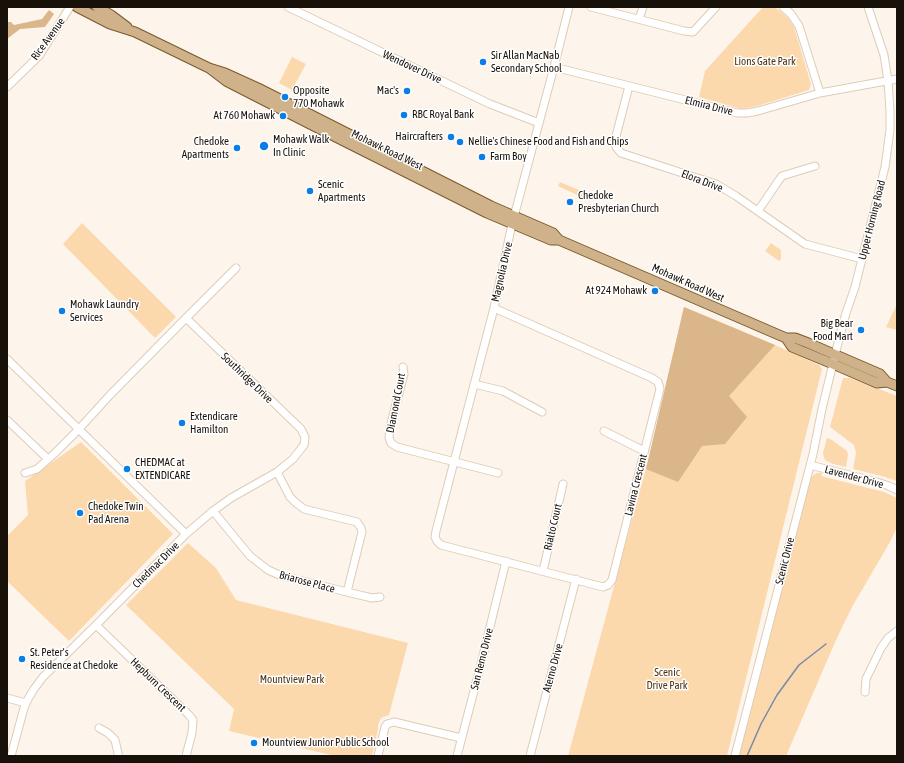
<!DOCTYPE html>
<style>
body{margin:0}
#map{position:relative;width:904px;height:763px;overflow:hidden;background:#fdf5ec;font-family:"Asap Condensed",sans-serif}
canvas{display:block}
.frame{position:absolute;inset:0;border:8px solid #18110a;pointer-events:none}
</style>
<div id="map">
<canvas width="904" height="763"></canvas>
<div class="frame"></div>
</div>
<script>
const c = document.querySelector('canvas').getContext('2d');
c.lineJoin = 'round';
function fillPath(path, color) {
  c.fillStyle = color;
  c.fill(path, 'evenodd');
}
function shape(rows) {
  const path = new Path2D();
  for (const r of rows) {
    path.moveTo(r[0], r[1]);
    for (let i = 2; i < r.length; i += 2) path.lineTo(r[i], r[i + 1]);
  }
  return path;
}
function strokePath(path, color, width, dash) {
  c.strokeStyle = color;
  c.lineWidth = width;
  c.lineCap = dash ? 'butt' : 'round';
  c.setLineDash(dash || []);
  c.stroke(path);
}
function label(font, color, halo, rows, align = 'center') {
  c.font = font + ' "Asap Condensed",sans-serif';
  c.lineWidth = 3;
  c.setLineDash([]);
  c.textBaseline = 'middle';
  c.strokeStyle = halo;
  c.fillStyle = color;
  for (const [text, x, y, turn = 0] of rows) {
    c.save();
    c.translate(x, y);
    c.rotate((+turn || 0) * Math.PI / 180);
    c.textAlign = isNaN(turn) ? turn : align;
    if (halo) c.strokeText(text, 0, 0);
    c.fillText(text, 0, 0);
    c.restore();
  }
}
fillPath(shape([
 [763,7,775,7,788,18,794,27,811,84,809,90,757,106,741,109,699,97,705,71],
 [292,57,306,64,292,90,279,83],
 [560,182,591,195,592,196,590,201,558,186],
 [82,223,176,317,155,338,63,244],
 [771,243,781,250,781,259,779,261,765,251],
 [897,304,897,330,886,327],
 [684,307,775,345,819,365,822,369,727,756,568,756,652,446],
 [843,378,850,378,897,396,897,481,885,477,853,469,856,453,854,445,830,427],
 [827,438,832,440,847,451,848,455,846,467,830,463,830,462,826,461,824,458,823,453],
 [81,442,173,534,69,641,7,581,7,536,28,515,25,481],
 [817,473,822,473,821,476,884,492,897,498,897,527,890,542,852,607,836,640,786,756,739,756,810,479,812,476],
 [188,543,216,568,236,600,408,643,389,715,381,718,378,725,378,730,372,756,335,756,229,731,234,709,126,605]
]), '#fcd8ad');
fillPath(shape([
 [49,10,54,14,45,27,20,29,7,39,7,22,11,22,14,25,42,19],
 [684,307,775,345,729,396,747,417,725,444,702,446,678,482,646,469]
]), '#dab68a');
strokePath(shape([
 [747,756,761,724,777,695,799,665,826,644]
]), '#748ba6', 1.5);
const minor = shape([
 [288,7,469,94,490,104,539,123],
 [591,7,684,31,693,32,716,7],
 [783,7,791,14,799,26,820,93],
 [639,19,643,7],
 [554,67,737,113,747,113,758,111,820,93,897,79],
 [629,86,615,140,616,147,621,153,716,184,736,196,805,244,862,259],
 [7,87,39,56,70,7],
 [758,211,779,180,782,176,815,166],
 [494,308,652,378,658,382,660,389,612,580,608,585,603,587,441,545,437,541,435,537,436,531,494,308,512,224,554,67,569,7],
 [186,318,236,268],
 [7,359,186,534,96,625,43,677,34,689,28,699,24,708,11,756],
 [403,367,404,374,390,427,389,438,391,443,397,447,498,473],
 [474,384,503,391,542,412],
 [7,420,48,459],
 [604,431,644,451],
 [810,465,877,482,889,486,897,490],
 [277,472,290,497,295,502,304,509,353,521,357,522,361,528,362,532,347,592],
 [25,473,37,469,55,453,79,429,110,395,186,318,301,429,305,437,304,445,293,459,277,472,231,498,213,511,186,534],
 [213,511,250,556,268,570,282,576,347,592,372,598,380,597],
 [543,571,563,484],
 [96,625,189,715,193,720,192,733,186,756],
 [865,692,866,679,881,648,888,638,897,631],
 [7,698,26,703],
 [99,728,108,733,115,740,118,753,118,756],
 [378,756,385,727,387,724,394,722,461,738],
 [457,756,480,668,506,561],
 [530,756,576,579],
 [735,756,813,454,822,409,837,347,846,313,855,287,885,167,890,130,890,111,888,81,884,55,868,7]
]);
const major = shape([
 [77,7,110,24,135,32,209,68,225,73,258,88,491,206,553,233,559,240],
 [97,7,111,15,127,27],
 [209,68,226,81,308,123,487,213,551,240,559,240,786,338,795,338,808,343,880,374,887,382],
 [786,338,792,347,833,364,877,383,887,382,897,386]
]);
strokePath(minor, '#deccb6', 9);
strokePath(major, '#7a582a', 11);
strokePath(minor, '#fff', 7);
strokePath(major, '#cfb289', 9);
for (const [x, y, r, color] of [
 [483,62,4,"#0a7ee5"],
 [407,91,4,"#0a7ee5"],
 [285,97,4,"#0a7ee5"],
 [404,115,4,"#0a7ee5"],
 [283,116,4,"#0a7ee5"],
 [451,137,4,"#0a7ee5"],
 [460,142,4,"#0a7ee5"],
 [264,146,5,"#0a7ee5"],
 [237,148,4,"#0a7ee5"],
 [482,157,4,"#0a7ee5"],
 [310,191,4,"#0a7ee5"],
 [570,202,4,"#0a7ee5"],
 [655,291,4,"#0a7ee5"],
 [62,311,4,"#0a7ee5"],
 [861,330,4,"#0a7ee5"],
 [182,423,4,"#0a7ee5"],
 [127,469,4,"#0a7ee5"],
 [80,513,4,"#0a7ee5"],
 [22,659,4,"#0a7ee5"],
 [254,743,4,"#0a7ee5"]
]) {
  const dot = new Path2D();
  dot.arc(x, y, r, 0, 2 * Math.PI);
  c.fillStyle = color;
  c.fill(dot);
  strokePath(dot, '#fff', 1.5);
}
label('11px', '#18110a', '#fff', [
 ["Rice Avenue",48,39,-54],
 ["Wendover Drive",412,67,25],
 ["Elmira Drive",709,106,14],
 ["Mohawk Road West",387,150,26],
 ["Elora Drive",702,181,21],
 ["Upper Horning Road",872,220,-76],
 ["Magnolia Drive",502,272,-77],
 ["Mohawk Road West",688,283,24],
 ["Southridge Drive",247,378,44],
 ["Diamond Court",396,403,-79],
 ["Lavender Drive",854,477,15],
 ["Lavina Crescent",636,485,-76],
 ["Rialto Court",553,527,-77],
 ["Scenic Drive",785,561,-76],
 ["Chedmac Drive",156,565,-45],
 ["Briarose Place",307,582,15],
 ["San Remo Drive",482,659,-76],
 ["Aterno Drive",553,668,-75],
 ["Hepburn Crescent",158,685,44]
]);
label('11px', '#18110a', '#fff', [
 ["Sir Allan MacNab",491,56],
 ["Secondary School",491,69],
 ["Opposite",293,91],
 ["770 Mohawk",293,104],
 ["Mac's",399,91,"right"],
 ["RBC Royal Bank",412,115],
 ["At 760 Mohawk",275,116,"right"],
 ["Haircrafters",443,137,"right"],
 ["Mohawk Walk",273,140],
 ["In Clinic",273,153],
 ["Chedoke",229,142,"right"],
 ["Apartments",229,155,"right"],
 ["Nellie's Chinese Food and Fish and Chips",468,142],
 ["Farm Boy",490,157],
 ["Scenic",318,185],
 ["Apartments",318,198],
 ["Chedoke",578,196],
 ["Presbyterian Church",578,209],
 ["At 924 Mohawk",647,291,"right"],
 ["Mohawk Laundry",70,305],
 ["Services",70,318],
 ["Big Bear",853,324,"right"],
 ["Food Mart",853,337,"right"],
 ["Extendicare",190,417],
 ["Hamilton",190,430],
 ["CHEDMAC at",135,463],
 ["EXTENDICARE",135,476],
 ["Chedoke Twin",88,507],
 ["Pad Arena",88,520],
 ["St. Peter's",30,653],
 ["Residence at Chedoke",30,666],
 ["Mountview Junior Public School",262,743]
], 'left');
label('11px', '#4c3310', '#fff', [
 ["Lions Gate Park",765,62],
 ["Scenic",667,673],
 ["Drive Park",667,686],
 ["Mountview Park",292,680]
]);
</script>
